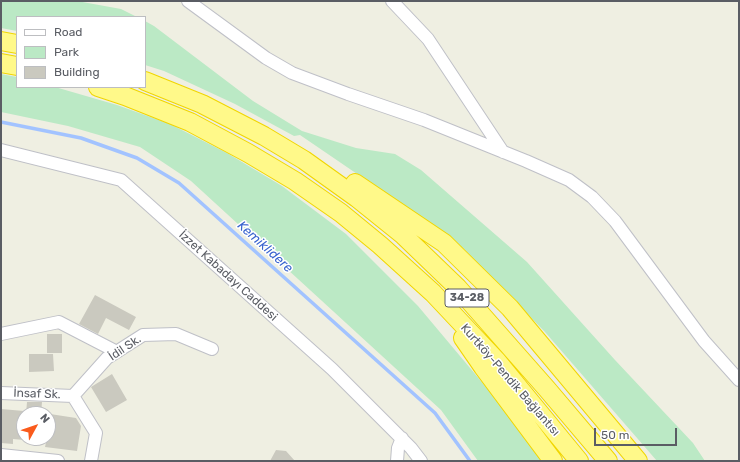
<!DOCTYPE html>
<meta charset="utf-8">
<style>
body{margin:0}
#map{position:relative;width:740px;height:462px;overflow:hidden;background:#efefe2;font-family:Rubik,sans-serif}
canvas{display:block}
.frame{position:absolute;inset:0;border:2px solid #5a5d64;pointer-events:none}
.legend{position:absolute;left:16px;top:16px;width:130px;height:72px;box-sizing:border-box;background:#fff;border:1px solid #bdbec1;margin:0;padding:5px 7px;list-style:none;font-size:12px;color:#5a5d64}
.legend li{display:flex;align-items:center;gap:8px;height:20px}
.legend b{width:20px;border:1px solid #bdbec1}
.north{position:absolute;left:16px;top:406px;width:40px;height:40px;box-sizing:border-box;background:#fff;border:1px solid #bdbec1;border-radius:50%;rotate:50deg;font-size:11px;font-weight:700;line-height:16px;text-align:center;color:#5a5d64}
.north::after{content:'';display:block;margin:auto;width:14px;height:18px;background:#fa5b1c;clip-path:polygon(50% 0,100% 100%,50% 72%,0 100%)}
.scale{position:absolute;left:594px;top:428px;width:83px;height:18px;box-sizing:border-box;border:2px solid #5a5d64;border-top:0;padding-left:5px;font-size:12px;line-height:14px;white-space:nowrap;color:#5a5d64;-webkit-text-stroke:3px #fff;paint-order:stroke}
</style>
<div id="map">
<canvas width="740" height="462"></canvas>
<div class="frame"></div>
<ul class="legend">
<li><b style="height:5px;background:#fff"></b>Road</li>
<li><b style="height:11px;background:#bbe9c5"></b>Park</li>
<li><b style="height:11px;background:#cac9bf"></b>Building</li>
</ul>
<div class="north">N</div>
<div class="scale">50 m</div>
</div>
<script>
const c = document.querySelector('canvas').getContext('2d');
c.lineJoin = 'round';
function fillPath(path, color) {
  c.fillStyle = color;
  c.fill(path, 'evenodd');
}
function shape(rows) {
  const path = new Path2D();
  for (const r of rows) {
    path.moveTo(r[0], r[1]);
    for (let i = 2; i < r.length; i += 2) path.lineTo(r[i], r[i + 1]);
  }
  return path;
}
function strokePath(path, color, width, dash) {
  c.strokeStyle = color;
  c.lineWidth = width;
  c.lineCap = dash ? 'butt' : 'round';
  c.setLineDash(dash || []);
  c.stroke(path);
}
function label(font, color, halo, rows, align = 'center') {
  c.font = font + ' Rubik,sans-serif';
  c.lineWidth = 3;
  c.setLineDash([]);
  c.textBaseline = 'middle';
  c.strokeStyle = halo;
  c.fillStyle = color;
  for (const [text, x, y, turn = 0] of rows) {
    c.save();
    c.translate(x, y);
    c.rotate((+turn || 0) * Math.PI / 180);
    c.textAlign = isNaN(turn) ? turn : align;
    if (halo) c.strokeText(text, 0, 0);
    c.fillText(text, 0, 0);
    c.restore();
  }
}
fillPath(shape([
 [1,1,77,1,121,9,137,17,17,17,17,31,1,28],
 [145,21,154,26,253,101,302,131,356,148,395,154,421,170,527,262,615,360,693,443,705,461,657,461,545,332,464,249,407,208,300,135,294,136,235,104,164,71,145,65],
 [1,74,17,77,17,87,55,87,117,105,170,124,227,153,282,186,346,234,418,306,533,443,546,461,478,461,441,410,191,181,140,147,68,126,1,112]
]), '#bbe9c5');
strokePath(shape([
 [1,122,81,138,137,158,179,183,435,413,470,461]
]), '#a2c3ff', 3.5);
fillPath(shape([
 [95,295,136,317,129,330,106,318,98,334,79,324],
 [47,334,62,334,62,353,47,353],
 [29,354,53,354,54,371,29,372],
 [112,374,127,400,106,412,91,387],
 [27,402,42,402,41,414,26,414],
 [1,409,24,411,24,440,13,439,13,444,1,443],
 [50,414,76,418,81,426,77,451,45,447,47,438,48,438],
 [276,450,286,451,295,461,270,461]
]), '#cac9bf');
const minor = shape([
 [188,1,266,58,292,73,348,94,424,120,526,161,569,180,592,197,615,221,704,341,739,380],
 [392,1,428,39,503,152],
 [1,150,121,180,332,369,411,448,421,461],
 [1,334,59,322,117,352],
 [1,393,73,396],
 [73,396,107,358,143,335,176,334,212,349],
 [73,396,96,433,91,461],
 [1,455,58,461],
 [397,461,398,448,402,438]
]);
const highway = shape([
 [1,41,17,44],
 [1,63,17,66],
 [145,81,202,104,264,136,304,160,357,198,403,235,458,288,547,389,608,461],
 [98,87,125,96,190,122,248,153,295,181,341,213,380,245,433,293,497,361,579,461],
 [355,183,444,243,510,308,638,461],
 [463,338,483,367,553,461]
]);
strokePath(minor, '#bfc0c7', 14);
strokePath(highway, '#f1d600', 20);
strokePath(minor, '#fff', 12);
strokePath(highway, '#fff989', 18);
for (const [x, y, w] of [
 [467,298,44]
]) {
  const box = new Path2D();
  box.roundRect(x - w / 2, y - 9, w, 18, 3);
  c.fillStyle = '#fff';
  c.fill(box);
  strokePath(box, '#5a5d64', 1);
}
label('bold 11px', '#5a5d64', null, [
 ["34-28",467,298]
]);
label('12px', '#5a5d64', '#fff', [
 ["İzzet Kabadayı Caddesi",228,276,42],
 ["İdil Sk.",125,348,-34],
 ["Kurtköy-Pendik Bağlantısı",510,380,49],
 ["İnsaf Sk.",37,394,2]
]);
label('italic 13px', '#3863ce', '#fff', [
 ["Kemiklidere",265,247,42]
]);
</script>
